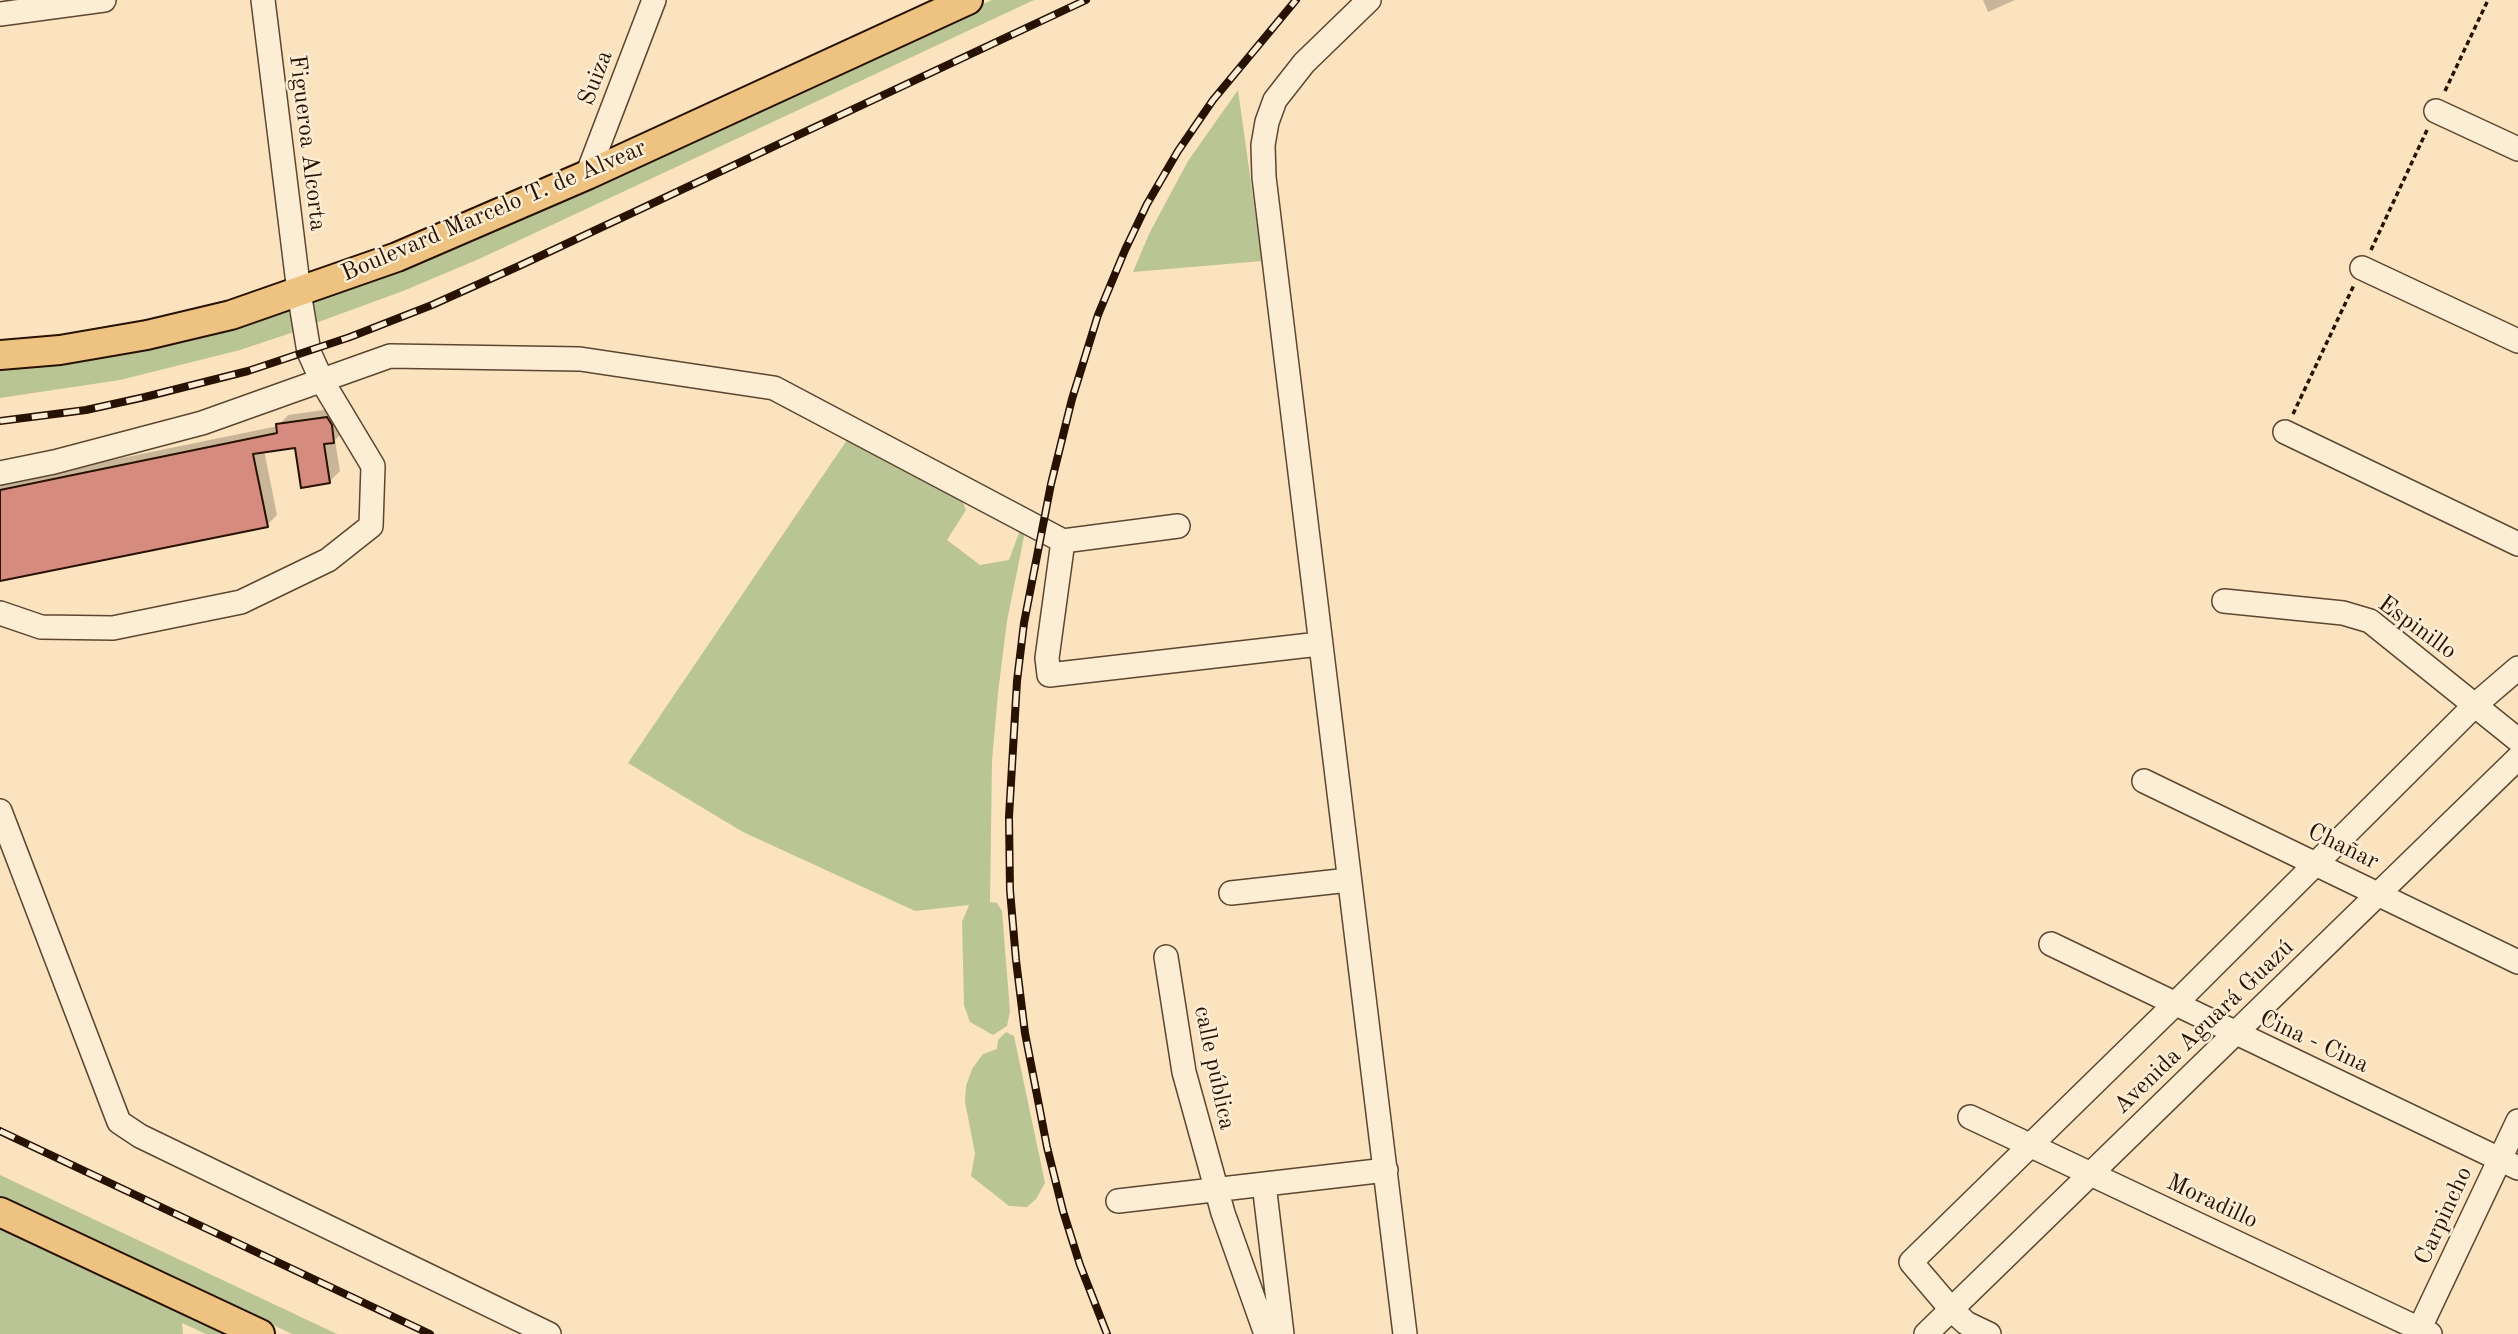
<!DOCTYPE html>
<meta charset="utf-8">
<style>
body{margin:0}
canvas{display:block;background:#fbe3bf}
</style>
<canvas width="2518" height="1334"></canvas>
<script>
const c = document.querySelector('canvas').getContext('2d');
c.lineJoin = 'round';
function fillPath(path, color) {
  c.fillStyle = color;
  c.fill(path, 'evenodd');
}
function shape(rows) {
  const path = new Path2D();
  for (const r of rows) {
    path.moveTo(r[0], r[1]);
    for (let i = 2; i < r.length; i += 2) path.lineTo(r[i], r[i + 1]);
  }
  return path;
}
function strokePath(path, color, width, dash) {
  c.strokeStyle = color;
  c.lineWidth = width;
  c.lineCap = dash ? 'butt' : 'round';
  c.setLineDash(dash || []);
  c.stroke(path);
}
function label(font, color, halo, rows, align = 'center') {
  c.font = font + ' "Old Standard TT",serif';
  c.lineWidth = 5;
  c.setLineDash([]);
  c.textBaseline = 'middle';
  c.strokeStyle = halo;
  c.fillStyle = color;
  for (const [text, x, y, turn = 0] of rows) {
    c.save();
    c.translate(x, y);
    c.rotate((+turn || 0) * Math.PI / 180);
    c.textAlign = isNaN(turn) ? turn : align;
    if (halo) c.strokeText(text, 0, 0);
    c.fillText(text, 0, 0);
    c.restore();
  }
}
fillPath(shape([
 [992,0,1034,0,479,259,403,291,313,324,308,301,553,203],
 [1238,90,1262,261,1133,272,1149,234,1188,161],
 [286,309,294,319,294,332,240,350,120,380,0,398,0,368],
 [849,437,961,497,966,510,947,540,980,565,1009,560,1020,530,1025,532,1007,621,998,693,992,761,990,902,997,903,1002,911,1010,1012,1007,1026,993,1035,970,1022,964,1005,962,922,969,905,915,911,743,832,628,763],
 [1006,1032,1014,1036,1045,1183,1036,1199,1027,1207,1009,1206,971,1176,975,1153,965,1102,966,1086,972,1069,983,1054,997,1049,998,1040],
 [0,1175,337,1334,292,1334,0,1196],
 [0,1227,230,1334,206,1334,182,1323,183,1334,0,1334]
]), '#bac596');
fillPath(shape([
 [1983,0,2015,0,1988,12],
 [338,408,344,431,335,440,340,471,330,481,296,446,264,450,277,515,267,525,0,579,0,483,278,426,288,415]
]), '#0003');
const building = shape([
 [327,417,332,425,334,443,324,444,330,483,301,488,295,448,253,454,268,527,0,581,0,490,277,433,276,424,327,417]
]);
fillPath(building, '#d68b7f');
strokePath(building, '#271100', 2);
const minor = shape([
 [1369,0,1304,63,1275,100,1267,122,1263,145,1264,177,1405,1334],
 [0,14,104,0],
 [2436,111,2518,149],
 [587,175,654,0],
 [2362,268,2518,341],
 [2285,432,2518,544],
 [0,473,54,462,202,423,390,356,580,359,774,388,1063,541,1178,526],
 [1063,541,1047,658,1049,675,1319,644],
 [2224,601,2343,613,2370,621,2518,740],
 [0,613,41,627,113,628,241,602,328,560,371,526,373,466,322,381,309,352,299,292,263,0],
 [2144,781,2518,962],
 [0,811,119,1122,140,1136,549,1334],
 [1231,893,1349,880],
 [2051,944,2518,1168],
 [1166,957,1184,1072,1223,1213,1266,1334],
 [1970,1117,2430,1334],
 [1264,1184,1282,1334],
 [1118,1201,1386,1170],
 [1926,1334,2518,758],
 [1989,1334,1966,1323,1951,1309,1911,1262,2176,1003,2475,705,2518,668],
 [2417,1334,2518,1121]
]);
const major = shape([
 [0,355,60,350,147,335,231,315,397,257,587,175,968,0],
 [0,1212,260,1334]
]);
strokePath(minor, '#5c4630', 26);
strokePath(major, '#271100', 32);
strokePath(shape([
 [2445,91,2488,0],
 [2371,250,2427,130],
 [2293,414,2354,285]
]), '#271100', 3.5, [5, 3.5]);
strokePath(minor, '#fcedd5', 23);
strokePath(major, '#eec280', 28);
const rail = shape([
 [0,421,86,410,145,397,248,371,350,337,432,305,519,266,1086,0],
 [0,1131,430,1334],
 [1107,1334,1080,1265,1063,1211,1047,1147,1025,1033,1016,960,1010,890,1009,817,1017,681,1024,623,1051,484,1072,399,1098,315,1125,250,1147,204,1178,151,1213,100,1296,0]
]);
strokePath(rail, '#271100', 8);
strokePath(rail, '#fcedd5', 5, [16]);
label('24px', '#271100', '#fcedd5', [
 ["Suiza",596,78,-69],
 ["Figueroa Alcorta",307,143,83],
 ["Boulevard Marcelo T. de Alvear",494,211,-23],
 ["Espinillo",2417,628,36],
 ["Chañar",2343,847,26],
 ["Avenida Aguará Guazú",2204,1027,-44],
 ["Cina - Cina",2314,1042,25],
 ["calle pública",1214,1068,78],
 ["Moradillo",2212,1202,25],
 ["Carpincho",2444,1216,-65]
]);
</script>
